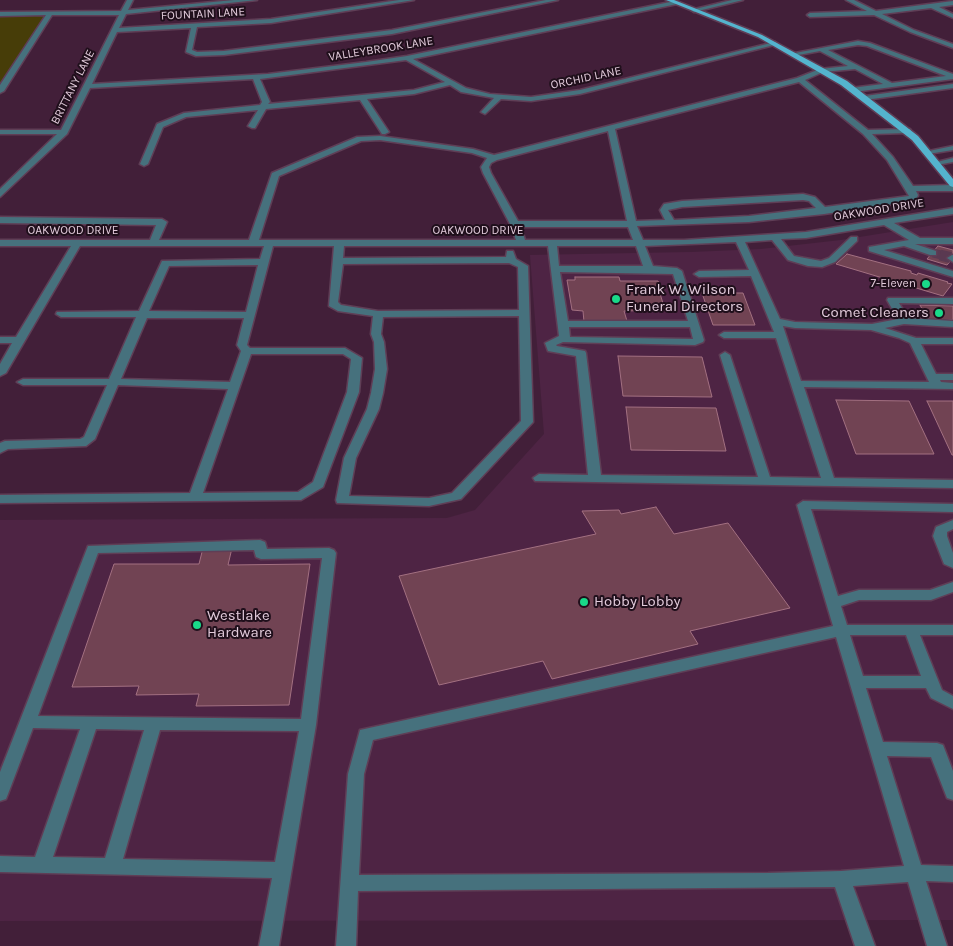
<!DOCTYPE html>
<style>
body{margin:0}
canvas{display:block;background:#421f39}
</style>
<canvas width="953" height="946"></canvas>
<script>
const c = document.querySelector('canvas').getContext('2d');
c.lineJoin = 'round';
function fillPath(path, color) {
  c.fillStyle = color;
  c.fill(path, 'evenodd');
}
function shape(rows) {
  const path = new Path2D();
  for (const r of rows) {
    path.moveTo(r[0], r[1]);
    for (let i = 2; i < r.length; i += 2) path.lineTo(r[i], r[i + 1]);
  }
  return path;
}
function strokePath(path, color, width, dash) {
  c.strokeStyle = color;
  c.lineWidth = width;
  c.lineCap = dash ? 'butt' : 'round';
  c.setLineDash(dash || []);
  c.stroke(path);
}
function label(font, color, halo, rows, align = 'center') {
  c.font = font + ' Karla,sans-serif';
  c.lineWidth = 4;
  c.setLineDash([]);
  c.textBaseline = 'middle';
  c.strokeStyle = halo;
  c.fillStyle = color;
  for (const [text, x, y, turn = 0] of rows) {
    c.save();
    c.translate(x, y);
    c.rotate((+turn || 0) * Math.PI / 180);
    c.textAlign = isNaN(turn) ? turn : align;
    if (halo) c.strokeText(text, 0, 0);
    c.fillText(text, 0, 0);
    c.restore();
  }
}
fillPath(shape([
 [953,222,953,920,0,921,0,520,447,518,475,510,544,434,530,255,692,252,761,249,841,240]
]), '#4e2444');
fillPath(shape([
 [0,13,47,14,0,92]
]), '#473d08');
const building = shape([
 [938,246,953,250,953,258,947,265,927,259,938,246],
 [847,254,911,271,911,273,917,275,918,273,948,282,947,283,952,284,943,296,836,264,847,254],
 [575,277,619,277,620,281,658,281,661,287,658,287,665,310,624,311,627,321,584,322,583,311,572,310,567,280,575,280,575,277],
 [702,293,743,293,755,325,713,325,702,293],
 [920,305,953,306,953,320,928,320,920,305],
 [618,356,702,357,712,397,623,396,618,356],
 [836,400,909,401,934,454,856,454,836,400],
 [927,401,953,401,953,455,952,455,927,401],
 [626,407,716,408,726,451,631,450,626,407],
 [656,507,674,534,728,523,790,608,690,631,698,644,552,679,543,661,439,685,399,576,596,534,582,511,619,510,621,514,656,507],
 [203,548,232,548,228,565,310,564,289,705,196,706,199,694,136,695,139,686,72,687,114,564,199,564,203,548]
]);
fillPath(building, '#714353');
strokePath(building, '#a37081', 1);
strokePath(shape([
 [933,253,945,256]
]), '#5a3951', 9, [9, 4.5]);
strokePath(shape([
 [940,255,952,258]
]), '#5a3951', 11, [11, 5.5]);
const minor = shape([
 [127,0,133,0,128,10,234,0,257,0,126,14,119,28,271,19,399,0,414,0,271,23,197,27,192,50,197,52,224,51,392,30,546,0,558,0,392,34,224,55,196,56,186,52,191,28,117,32,92,84,268,74,366,62,407,56,675,1,677,4,413,59,466,88,490,94,531,97,580,90,775,42,778,44,580,94,531,101,501,99,485,114,481,112,494,98,461,92,450,85,414,94,367,99,389,132,385,134,382,134,360,100,266,109,255,128,252,128,248,126,258,110,186,117,163,127,148,164,144,166,140,164,157,124,184,113,260,105,262,102,253,79,90,88,67,134,0,197,0,189,57,134,0,134,0,130,61,130,119,15,52,15,4,91,0,93,0,85,46,15,0,16,0,12,121,11,127,0],
 [406,60,445,82,414,90,268,104,270,102,260,79,406,60],
 [732,0,743,0,694,12,691,10,732,0],
 [846,0,854,0,876,11,953,1,953,5,939,7,953,14,953,18,931,8,882,14,914,30,953,44,953,48,910,32,874,15,810,17,807,15,810,13,867,11,846,0],
 [858,41,870,43,953,74,953,79,854,92,850,90,851,88,883,84,855,69,823,72,805,80,868,130,910,129,911,131,907,133,872,134,893,157,913,186,953,185,953,191,916,191,918,195,916,200,913,201,824,214,749,222,637,226,643,240,684,240,806,232,953,208,953,214,894,223,920,238,953,238,953,244,915,244,936,251,936,255,930,255,904,246,884,250,953,271,953,277,869,251,869,247,909,240,884,225,806,238,781,239,794,256,821,261,829,258,851,237,857,237,857,241,835,262,822,267,808,266,788,260,772,240,745,242,780,319,795,322,872,324,898,319,887,300,888,298,953,298,953,304,899,303,908,318,953,321,953,327,904,324,885,328,916,338,953,338,953,344,921,344,936,374,953,374,953,380,940,380,941,382,953,383,953,389,804,387,834,478,953,480,953,488,535,481,533,478,539,474,588,475,576,356,548,351,545,343,559,336,548,246,344,246,343,258,506,257,507,251,513,251,516,259,528,266,533,422,461,499,429,506,337,503,336,500,344,458,367,409,371,393,375,369,374,342,371,334,373,316,338,311,329,306,334,246,273,246,247,345,250,348,345,348,362,358,359,392,323,487,301,500,0,503,0,495,190,493,228,389,118,385,95,439,86,446,8,449,0,453,0,443,5,441,80,439,84,437,107,385,23,385,17,382,23,379,109,379,136,317,61,317,56,314,57,312,139,311,162,261,260,259,264,246,80,246,6,373,0,376,0,364,12,343,0,343,0,337,16,337,71,246,0,246,0,240,150,240,156,225,0,223,0,217,162,219,167,222,159,240,249,240,272,173,357,137,380,136,473,149,494,155,797,78,820,69,848,66,820,51,793,56,790,54,858,41],
 [858,45,867,46,946,76,892,83,828,50,858,45],
 [799,82,863,134,887,160,909,196,825,207,815,197,803,194,682,201,664,204,660,210,665,220,636,221,615,129,799,82],
 [608,131,627,221,518,221,491,173,489,167,491,163,497,160,608,131],
 [380,140,472,153,487,158,481,167,483,173,510,224,516,240,259,240,279,176,361,141,380,140],
 [803,200,809,201,816,208,749,216,674,220,668,210,682,207,803,200],
 [521,227,628,227,633,240,525,240,521,227],
 [736,242,749,270,699,271,694,274,699,277,751,276,774,332,724,332,719,335,724,338,776,338,821,478,770,477,730,355,725,352,720,355,758,477,601,475,586,353,585,351,557,346,556,345,563,342,695,345,703,342,704,340,682,271,677,268,653,266,645,246,736,242],
 [557,246,636,246,643,266,559,266,557,246],
 [509,263,518,267,519,310,378,311,341,305,338,302,343,264,509,263],
 [258,265,246,312,149,311,169,266,258,265],
 [560,272,673,274,688,321,568,321,560,272],
 [519,316,521,421,452,493,429,498,349,496,356,458,379,409,383,393,387,369,384,342,381,334,383,317,519,316],
 [147,318,244,318,237,345,241,351,230,382,121,379,147,318],
 [783,326,795,328,871,330,899,338,910,343,929,382,801,381,783,326],
 [569,327,690,327,693,339,570,337,569,327],
 [251,354,343,354,351,359,347,392,313,482,298,492,203,493,251,354],
 [953,84,953,88,865,100,861,98,865,96,953,84],
 [953,146,953,150,928,154,924,152,953,146],
 [953,158,953,162,937,165,933,163,953,158],
 [952,255,953,255,953,262,947,258,952,255],
 [803,501,953,504,953,512,811,509,838,596,859,590,930,590,953,582,953,592,931,600,859,600,841,606,847,625,953,625,953,635,920,635,942,690,953,696,953,709,931,698,926,688,866,688,883,742,937,743,943,745,953,771,953,800,947,798,931,757,887,756,921,865,953,866,953,882,926,881,947,946,927,946,908,882,853,886,875,946,855,946,835,887,358,891,356,946,336,946,348,774,360,730,833,626,797,505,803,501],
 [850,635,906,635,921,676,863,676,850,635],
 [836,637,904,866,841,871,768,873,359,875,364,774,373,740,836,637],
 [953,520,953,529,947,532,947,536,953,553,953,568,944,564,933,536,936,527,953,520],
 [260,540,265,542,267,549,329,548,334,550,336,553,316,725,279,946,259,946,272,878,0,872,0,856,35,857,80,729,33,728,8,794,6,799,0,801,0,772,88,546,260,540],
 [254,550,256,557,261,559,322,558,301,719,38,716,98,553,254,550],
 [96,729,144,730,105,858,53,857,96,729],
 [160,730,299,731,275,862,123,859,160,730]
]);
const major = shape([
 [666,0,674,0,762,35,847,81,918,136,953,179,953,187,950,186,912,140,841,85,758,37,666,0]
]);
strokePath(minor, '#5f3e56', 3);
strokePath(major, '#5f3e56', 3);
fillPath(minor, '#46717d');
fillPath(major, '#54b4ce');
for (const [x, y, r, color] of [
 [926,284,5,"#19d989"],
 [616,299,5,"#19d989"],
 [939,313,5,"#19d989"],
 [584,602,5,"#19d989"],
 [197,625,5,"#19d989"]
]) {
  const dot = new Path2D();
  dot.arc(x, y, r, 0, 2 * Math.PI);
  c.fillStyle = color;
  c.fill(dot);
  strokePath(dot, '#1f0f1b', 2);
}
label('12px', '#e1cada', '#1f0f1b', [
 ["FOUNTAIN LANE",203,14,-3],
 ["VALLEYBROOK LANE",381,49,-9],
 ["ORCHID LANE",586,78,-12],
 ["BRITTANY LANE",73,87,-63],
 ["OAKWOOD DRIVE",879,210,-9],
 ["OAKWOOD DRIVE",73,231],
 ["OAKWOOD DRIVE",478,231]
]);
label('12px', '#e1cada', '#1f0f1b', [
 ["7-Eleven",916,284]
], 'right');
label('15px', '#e1cada', '#1f0f1b', [
 ["Frank W. Wilson",626,290],
 ["Funeral Directors",626,307],
 ["Comet Cleaners",929,313,"right"],
 ["Hobby Lobby",594,602],
 ["Westlake",207,616],
 ["Hardware",207,633]
], 'left');
</script>
